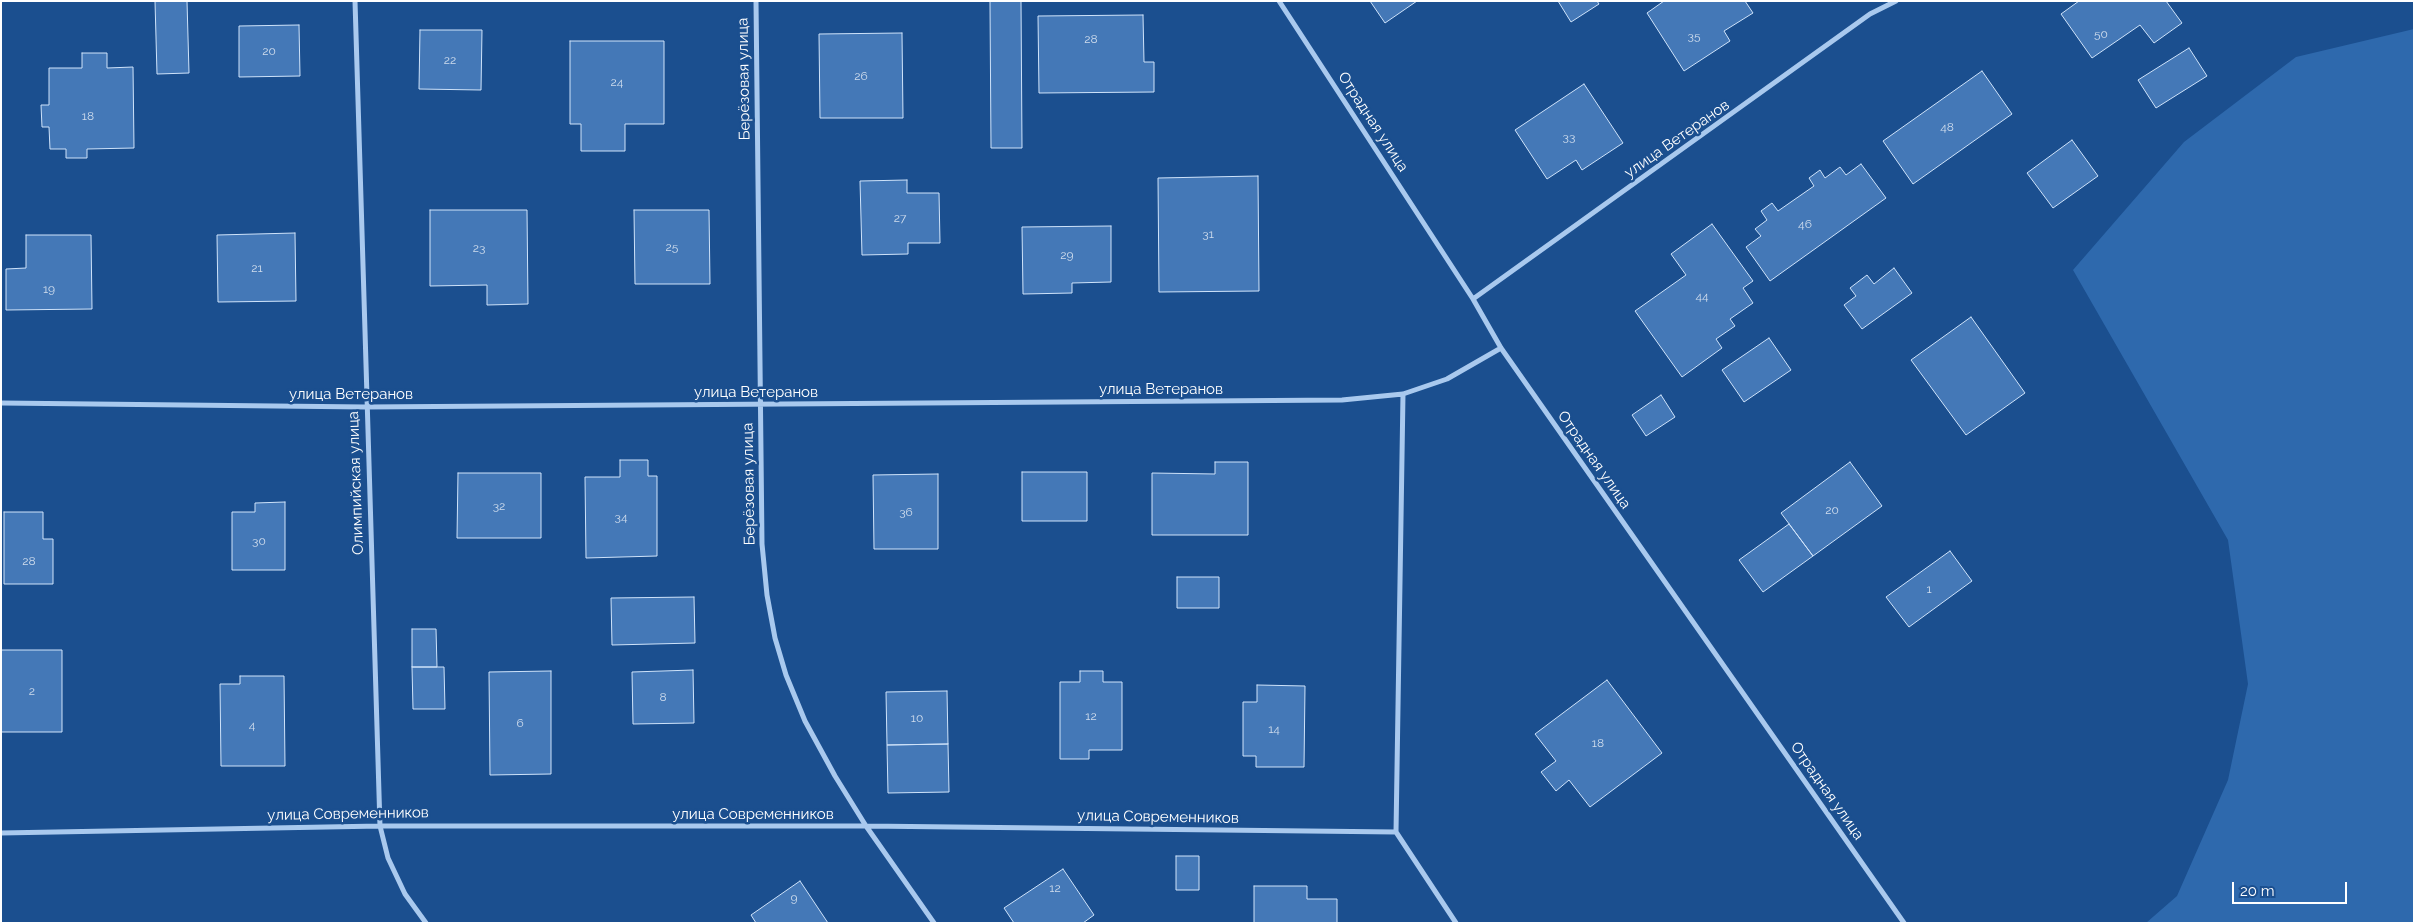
<!DOCTYPE html>
<meta charset="utf-8">
<style>
body{margin:0}
#map{position:relative;width:2415px;height:924px;overflow:hidden;background:#1b4f8f;font-family:Raleway,sans-serif}
canvas{display:block}
.frame{position:absolute;inset:0;border:2px solid #fff;pointer-events:none}
.scale{position:absolute;left:2232px;top:882px;width:115px;height:22px;box-sizing:border-box;border:2px solid #fff;border-top:0;padding-left:6px;font-size:15px;line-height:18px;white-space:nowrap;color:#fff;-webkit-text-stroke:4px #1b4f8f;paint-order:stroke}
</style>
<div id="map">
<canvas width="2415" height="924"></canvas>
<div class="frame"></div>
<div class="scale">20 m</div>
</div>
<script>
const c = document.querySelector('canvas').getContext('2d');
c.lineJoin = 'round';
function fillPath(path, color) {
  c.fillStyle = color;
  c.fill(path, 'evenodd');
}
function shape(rows) {
  const path = new Path2D();
  for (const r of rows) {
    path.moveTo(r[0], r[1]);
    for (let i = 2; i < r.length; i += 2) path.lineTo(r[i], r[i + 1]);
  }
  return path;
}
function strokePath(path, color, width, dash) {
  c.strokeStyle = color;
  c.lineWidth = width;
  c.lineCap = dash ? 'butt' : 'round';
  c.setLineDash(dash || []);
  c.stroke(path);
}
function label(font, color, halo, rows, align = 'center') {
  c.font = font + ' Raleway,sans-serif';
  c.lineWidth = 5;
  c.setLineDash([]);
  c.textBaseline = 'middle';
  c.strokeStyle = halo;
  c.fillStyle = color;
  for (const [text, x, y, turn = 0] of rows) {
    c.save();
    c.translate(x, y);
    c.rotate((+turn || 0) * Math.PI / 180);
    c.textAlign = isNaN(turn) ? turn : align;
    if (halo) c.strokeText(text, 0, 0);
    c.fillText(text, 0, 0);
    c.restore();
  }
}
fillPath(shape([
 [2414,29,2414,923,2146,923,2177,896,2228,780,2248,684,2228,540,2073,270,2184,142,2296,57]
]), '#2e69ad');
const building = shape([
 [155,1,187,1,189,73,157,74,155,1],
 [990,1,1021,1,1022,148,991,148,990,1],
 [1370,1,1417,1,1385,23,1370,1],
 [1558,1,1597,1,1599,4,1571,22,1558,1],
 [1664,1,1745,1,1753,13,1724,31,1730,41,1684,71,1647,13,1664,1],
 [2079,1,2166,1,2182,23,2154,43,2140,25,2092,58,2061,14,2079,1],
 [1143,15,1144,62,1154,62,1154,92,1039,93,1038,16,1143,15],
 [299,25,300,76,239,77,239,26,299,25],
 [420,30,482,30,481,90,419,89,420,30],
 [902,33,903,118,820,118,819,34,902,33],
 [570,41,664,41,664,124,625,124,625,151,581,151,581,124,570,124,570,41],
 [2189,48,2207,76,2156,108,2138,80,2189,48],
 [82,53,107,53,107,68,133,67,134,148,87,149,87,158,66,158,66,149,50,149,49,127,42,127,41,105,49,105,49,68,82,68,82,53],
 [1982,71,2012,114,1913,184,1883,141,1982,71],
 [1584,84,1623,143,1582,170,1576,160,1547,179,1515,130,1584,84],
 [2072,140,2098,176,2053,208,2027,173,2072,140],
 [1861,164,1886,198,1770,281,1746,247,1761,236,1755,229,1767,220,1761,211,1772,203,1778,211,1814,186,1809,178,1820,170,1825,178,1840,167,1846,175,1861,164],
 [1258,176,1259,291,1159,292,1158,178,1258,176],
 [907,180,907,193,939,193,940,243,908,243,908,254,862,255,860,181,907,180],
 [430,210,527,210,528,304,487,305,487,285,430,286,430,210],
 [634,210,709,210,710,284,635,284,634,210],
 [1712,224,1753,281,1743,288,1753,303,1730,319,1735,326,1716,339,1722,348,1682,377,1635,311,1686,275,1671,254,1712,224],
 [1111,226,1111,282,1072,283,1072,293,1023,294,1022,227,1111,226],
 [295,233,296,301,218,302,217,235,295,233],
 [26,235,91,235,92,309,6,310,6,269,26,268,26,235],
 [1894,268,1912,293,1862,329,1844,305,1856,296,1850,288,1867,275,1874,284,1894,268],
 [1971,317,2025,393,1966,435,1911,360,1971,317],
 [1769,338,1791,370,1744,402,1722,370,1769,338],
 [1661,395,1675,417,1646,436,1632,415,1661,395],
 [620,460,648,460,648,476,657,476,657,556,586,558,585,477,620,477,620,460],
 [1215,462,1248,462,1248,535,1152,535,1152,473,1215,474,1215,462],
 [1850,462,1882,506,1813,556,1781,513,1850,462],
 [1022,472,1087,472,1087,521,1022,521,1022,472],
 [458,473,541,473,541,538,457,538,458,473],
 [938,474,938,549,874,549,873,475,938,474],
 [285,502,285,570,232,570,232,512,255,512,255,503,285,502],
 [4,512,43,512,43,539,53,539,53,584,4,584,4,512],
 [1789,524,1813,556,1763,592,1739,560,1789,524],
 [1950,551,1972,581,1909,627,1886,597,1950,551],
 [1177,577,1219,577,1219,608,1177,608,1177,577],
 [694,597,695,643,612,645,611,598,694,597],
 [412,629,436,629,437,667,412,667,412,629],
 [1,650,62,650,62,732,1,732,1,650],
 [412,667,444,667,445,709,413,709,412,667],
 [693,670,694,723,633,724,632,672,693,670],
 [551,671,551,774,490,775,489,672,551,671],
 [1080,671,1103,671,1103,682,1122,682,1122,750,1089,750,1089,759,1060,759,1060,682,1080,682,1080,671],
 [240,676,284,676,285,766,221,766,220,684,240,684,240,676],
 [1607,680,1662,753,1590,807,1569,780,1556,791,1541,772,1556,761,1535,734,1607,680],
 [1257,685,1305,686,1304,767,1256,767,1256,756,1243,756,1243,702,1257,702,1257,685],
 [947,691,948,744,887,745,886,692,947,691],
 [948,744,949,792,888,793,887,745,948,744],
 [1176,856,1199,856,1199,890,1176,890,1176,856],
 [1063,869,1094,915,1083,923,1014,923,1004,908,1063,869],
 [800,881,828,923,756,923,751,915,800,881],
 [1254,886,1307,886,1307,899,1337,899,1337,923,1254,923,1254,886]
]);
fillPath(building, '#4478b7');
strokePath(building, '#cfe3fa', 1);
strokePath(shape([
 [355,1,380,826,388,858,405,894,426,923],
 [756,1,762,544,767,595,775,638,786,675,805,721,835,776,866,826,934,923],
 [1279,1,1473,299,1501,348,1904,923],
 [1473,299,1870,14,1896,1],
 [1,403,366,407,1342,400,1403,394,1447,379,1501,348],
 [1396,832,1403,394],
 [1,833,380,826,866,826,1396,832,1456,923]
]), '#a9c9ee', 5);
label('12px', '#d0dded', null, [
 ["50",2101,34],
 ["35",1694,36],
 ["28",1091,39],
 ["20",269,51],
 ["22",450,60],
 ["26",861,76],
 ["24",617,82],
 ["18",88,116],
 ["48",1947,127],
 ["33",1569,137],
 ["27",900,218],
 ["46",1805,224],
 ["31",1208,234],
 ["25",672,247],
 ["23",479,248],
 ["29",1067,255],
 ["21",257,268],
 ["19",49,289],
 ["44",1702,296],
 ["32",499,506],
 ["20",1832,510],
 ["36",906,512],
 ["34",621,517],
 ["30",259,541],
 ["28",29,561],
 ["1",1929,589],
 ["2",32,691],
 ["8",663,697],
 ["12",1091,716],
 ["10",917,718],
 ["6",520,723],
 ["4",252,725],
 ["14",1274,729],
 ["18",1598,743],
 ["12",1055,888],
 ["9",794,898]
]);
label('15px', '#fff', '#1b4f8f', [
 ["Берёзовая улица",744,79,-91],
 ["Отрадная улица",1373,122,57],
 ["улица Ветеранов",1677,139,-35],
 ["улица Ветеранов",1161,389],
 ["улица Ветеранов",756,392],
 ["улица Ветеранов",351,394],
 ["Отрадная улица",1594,460,55],
 ["Олимпийская улица",356,483,-92],
 ["Берёзовая улица",749,484,-91],
 ["Отрадная улица",1827,791,55],
 ["улица Современников",348,814,-1],
 ["улица Современников",753,814],
 ["улица Современников",1158,817,1]
]);
</script>
